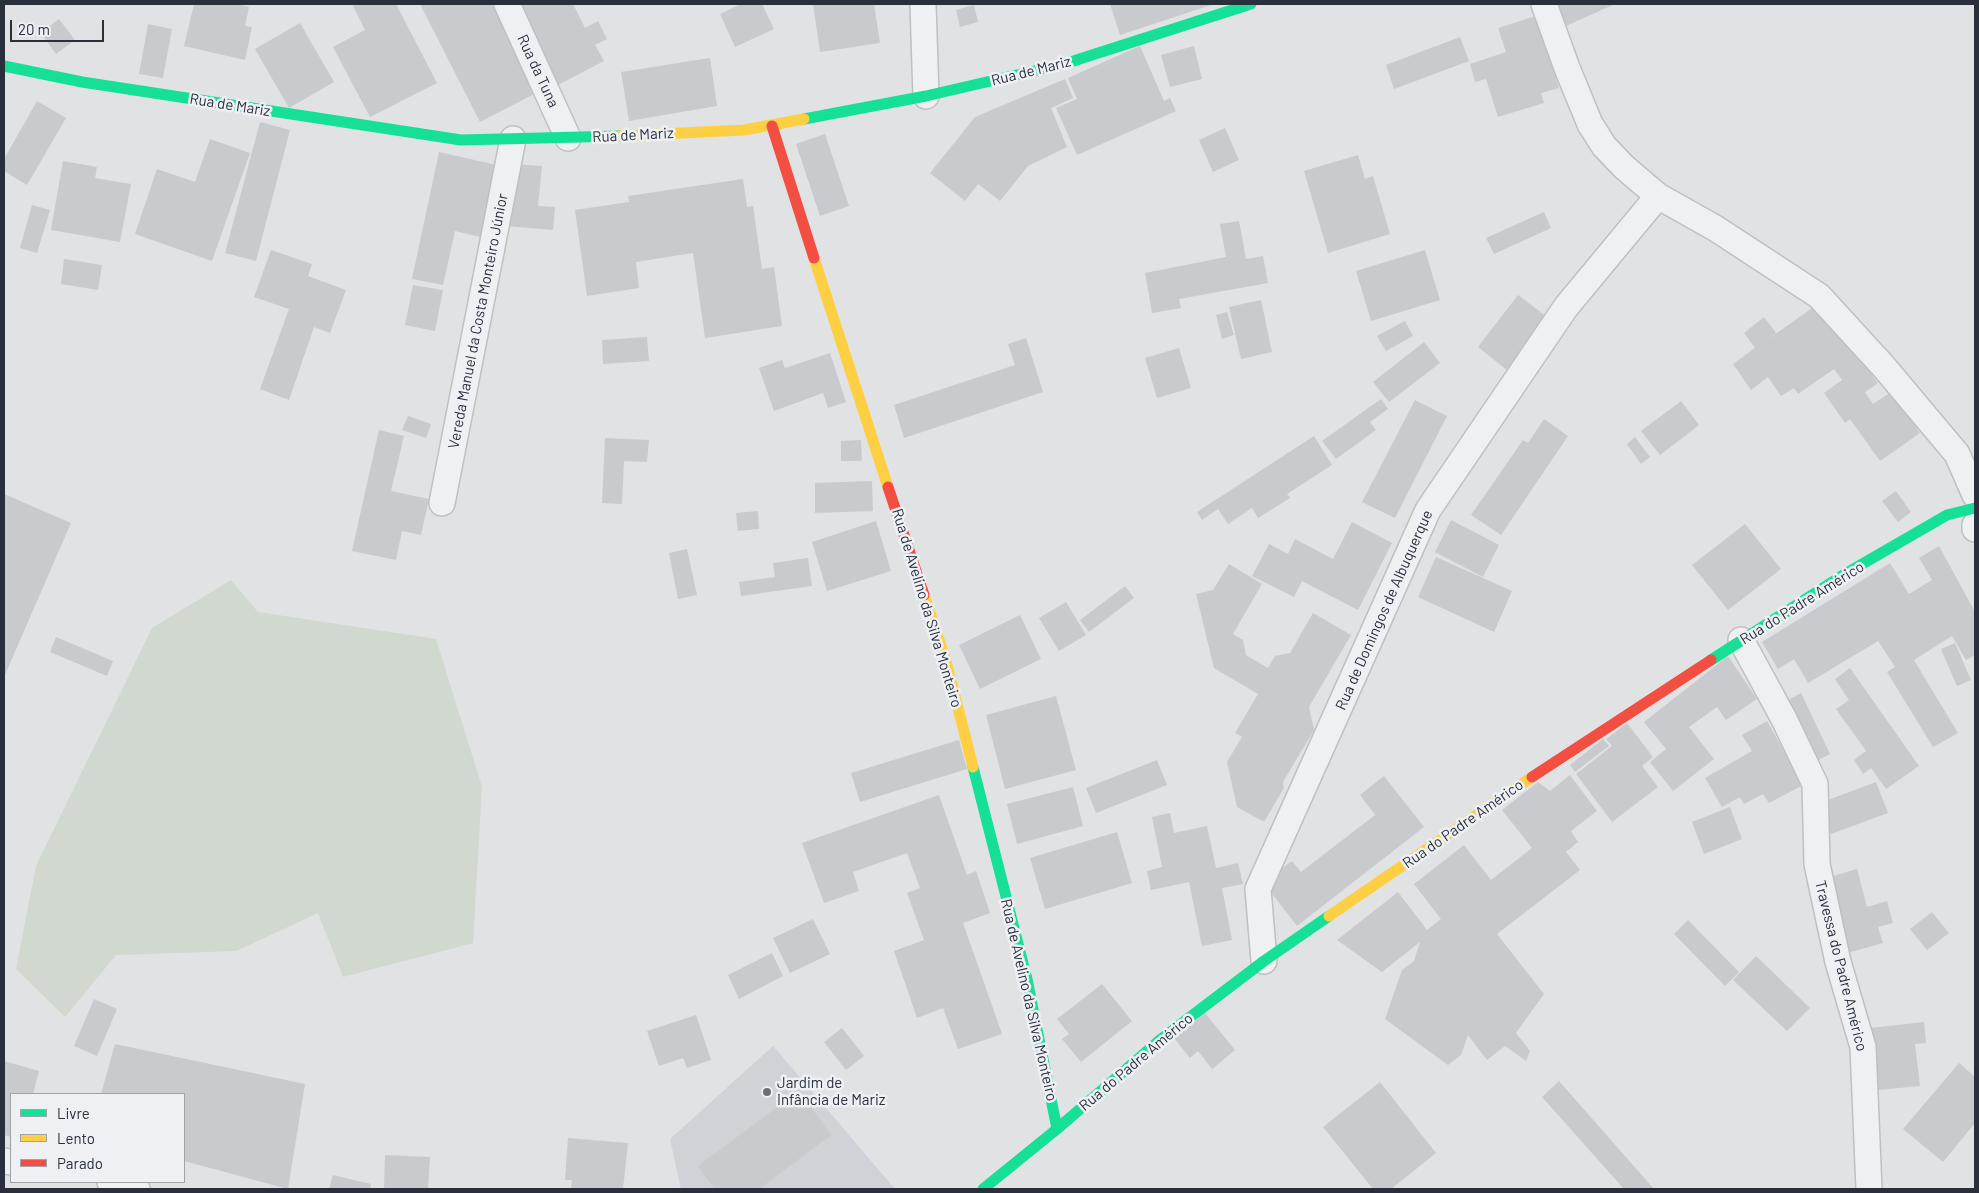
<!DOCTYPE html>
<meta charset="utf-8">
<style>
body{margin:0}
#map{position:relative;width:1979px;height:1193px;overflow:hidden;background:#e0e2e4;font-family:Barlow,sans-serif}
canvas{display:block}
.frame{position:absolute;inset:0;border:5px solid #29303c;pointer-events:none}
.legend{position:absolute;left:10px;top:1093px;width:175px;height:90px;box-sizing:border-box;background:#eef0f4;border:1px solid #9fa3aa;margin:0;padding:6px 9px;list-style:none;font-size:15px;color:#29303c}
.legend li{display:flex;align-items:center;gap:10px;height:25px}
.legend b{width:25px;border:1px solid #9fa3aa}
.scale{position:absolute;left:10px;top:20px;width:94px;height:22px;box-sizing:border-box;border:2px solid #29303c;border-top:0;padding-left:6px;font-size:15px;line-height:18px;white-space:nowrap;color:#29303c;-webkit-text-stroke:4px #eef0f4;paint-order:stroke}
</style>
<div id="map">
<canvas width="1979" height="1193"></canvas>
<div class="frame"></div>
<ul class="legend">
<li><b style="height:6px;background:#16e098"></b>Livre</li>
<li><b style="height:6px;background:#ffcf43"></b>Lento</li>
<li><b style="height:6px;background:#f24e42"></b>Parado</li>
</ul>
<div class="scale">20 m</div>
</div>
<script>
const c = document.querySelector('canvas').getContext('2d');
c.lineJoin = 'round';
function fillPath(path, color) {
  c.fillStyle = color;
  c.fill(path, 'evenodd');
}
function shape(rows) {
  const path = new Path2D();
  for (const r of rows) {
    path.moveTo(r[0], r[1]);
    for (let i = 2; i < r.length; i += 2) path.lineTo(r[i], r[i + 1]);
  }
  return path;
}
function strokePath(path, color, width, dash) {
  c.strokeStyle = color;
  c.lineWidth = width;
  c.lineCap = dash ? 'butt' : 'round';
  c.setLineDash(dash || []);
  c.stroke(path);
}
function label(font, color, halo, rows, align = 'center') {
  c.font = font + ' Barlow,sans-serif';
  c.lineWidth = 5;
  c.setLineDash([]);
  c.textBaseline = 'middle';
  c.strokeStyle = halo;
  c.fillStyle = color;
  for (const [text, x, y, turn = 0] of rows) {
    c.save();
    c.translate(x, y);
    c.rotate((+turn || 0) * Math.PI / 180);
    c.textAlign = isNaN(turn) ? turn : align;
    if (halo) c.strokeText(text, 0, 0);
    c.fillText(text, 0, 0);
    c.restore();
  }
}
fillPath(shape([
 [773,1046,895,1189,681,1189,670,1139]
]), '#cfd2d7');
fillPath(shape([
 [231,580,258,612,436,639,482,787,473,943,343,977,318,913,236,951,116,955,65,1017,16,969,36,866,152,628]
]), '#d1d8d0');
fillPath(shape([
 [194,4,237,4,249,7,245,26,252,27,245,60,184,46],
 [352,4,396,4,437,83,370,117,333,47,365,30],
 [420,4,495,4,540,91,480,122],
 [514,4,573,4,585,28,598,21,607,39,595,45,604,61,556,86],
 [741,4,762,4,774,29,735,47,720,14],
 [813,4,874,4,880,43,820,52],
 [1110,4,1214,4,1120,35],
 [1556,4,1615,4,1566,26],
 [974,5,978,22,960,27,956,10],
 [1536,16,1559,88,1541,93,1544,103,1498,117,1486,79,1475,82,1470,64,1506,52,1498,28],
 [59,19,75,40,56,54,41,33],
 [300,23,334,82,289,108,255,49],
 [148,24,172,29,163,78,139,74],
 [1460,37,1469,61,1394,89,1386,65],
 [1140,46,1164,101,1170,98,1176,111,1077,155,1056,108,1077,99,1068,78],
 [1194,46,1202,79,1170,87,1161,55],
 [710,58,717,106,629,121,621,72],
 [1065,79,1073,98,1051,108,1067,147,1028,166,1000,201,978,184,965,201,930,173,975,117],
 [37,101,66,118,27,185,4,171,4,159],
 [260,122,290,130,256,261,225,253],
 [1225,128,1239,160,1213,172,1199,140],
 [825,134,849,206,820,216,796,144],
 [210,139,250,153,212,261,135,234,157,169,195,182],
 [439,152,501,166,485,238,455,231,443,285,412,279],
 [1358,155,1365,179,1373,176,1390,234,1328,253,1304,171],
 [63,161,97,167,95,178,131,184,120,242,51,230],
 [511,164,542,166,538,206,555,207,553,230,506,226],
 [743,179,747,207,753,206,762,269,774,267,782,326,705,338,693,253,636,262,639,288,587,296,575,210,629,202,628,196],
 [32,205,50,210,37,253,20,248],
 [1544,212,1551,228,1494,254,1486,238],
 [1239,221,1246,259,1263,256,1268,283,1179,299,1181,308,1152,313,1145,273,1226,257,1220,224],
 [271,250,312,264,308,276,346,290,330,333,314,327,289,400,260,389,289,309,254,297],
 [1425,250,1440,300,1371,321,1356,271],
 [64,259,102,265,98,290,61,284],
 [413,285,443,290,435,331,405,325],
 [1518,295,1547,317,1507,370,1478,347],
 [1261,300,1272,352,1241,359,1229,307],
 [1821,302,1878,383,1865,392,1873,404,1891,392,1920,433,1880,461,1850,419,1845,423,1824,393,1842,380,1834,369,1798,394,1794,388,1781,396,1768,377,1751,390,1733,364,1755,348,1744,333,1764,317,1776,333,1764,342],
 [1227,312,1234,335,1222,339,1216,315],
 [1405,321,1413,336,1386,351,1377,336],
 [647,337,649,361,603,364,602,340],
 [1026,338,1043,392,904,438,894,405,1015,365,1008,344],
 [1424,342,1440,363,1389,402,1373,382],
 [1179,348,1191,388,1157,398,1145,358],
 [830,353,846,402,828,408,823,393,774,411,759,368,782,360,785,368],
 [1381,399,1388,409,1370,422,1376,430,1336,459,1322,441],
 [1415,400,1447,416,1395,518,1362,502],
 [1681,401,1699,425,1660,455,1641,431],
 [408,416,431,424,426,438,402,430],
 [1544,419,1568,436,1501,535,1471,515,1523,440,1528,443],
 [379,430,404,436,391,491,429,499,421,535,402,531,396,560,352,551],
 [1314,436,1332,465,1287,494,1290,498,1258,518,1252,508,1228,524,1218,509,1202,520,1197,512],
 [1635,437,1650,457,1641,464,1627,444],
 [605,438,649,440,647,462,624,461,622,504,602,503],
 [861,440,862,461,841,461,841,441],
 [872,481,873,511,815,513,815,483],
 [1896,491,1911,512,1898,522,1882,501],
 [4,494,71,523,4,677],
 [758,511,759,529,738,531,736,513],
 [1451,520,1499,545,1483,577,1435,552],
 [876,521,891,571,827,591,812,542],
 [1352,522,1392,543,1358,610,1302,581,1294,597,1252,576,1269,544,1288,554,1295,539,1333,559],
 [1745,524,1781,569,1728,610,1692,565],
 [1939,546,1975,612,1975,655,1966,660,1952,636,1914,660,1958,733,1933,747,1887,672,1895,667,1878,641,1808,683,1794,659,1778,669,1762,642,1890,563,1909,594,1932,580,1919,558],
 [687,549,697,595,678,599,669,553],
 [1436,557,1512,591,1494,632,1418,597],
 [808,558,812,586,741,596,739,582,775,577,773,563],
 [1229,564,1262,584,1233,634,1243,640,1246,655,1268,668,1275,656,1290,653,1313,613,1351,635,1309,707,1314,730,1283,782,1284,788,1264,822,1237,807,1227,762,1242,737,1235,733,1258,694,1214,668,1196,594,1213,590],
 [1125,586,1134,598,1089,632,1080,620],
 [1066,602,1086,635,1059,651,1039,618],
 [1020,615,1041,659,980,689,959,645],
 [56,637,113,661,107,676,50,652],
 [1955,643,1971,680,1957,686,1941,649],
 [1728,656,1757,699,1726,720,1717,707,1689,727,1714,759,1673,791,1650,762,1666,749,1644,722],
 [1850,668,1919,766,1886,789,1871,768,1863,774,1854,760,1866,751,1836,709,1849,700,1835,679],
 [1801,693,1830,754,1809,765,1779,705],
 [1056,696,1076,770,1005,789,986,715],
 [1767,721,1803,785,1769,803,1763,794,1744,804,1740,797,1722,807,1705,778,1752,751,1742,735],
 [1627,723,1653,757,1642,766,1658,787,1612,822,1576,774,1612,746,1606,739],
 [1603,739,1609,746,1575,772,1570,765],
 [959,740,967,769,860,802,851,773],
 [1157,760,1167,785,1096,813,1086,788],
 [1570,775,1597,811,1571,831,1578,842,1566,852,1580,870,1497,934,1544,994,1516,1033,1530,1051,1526,1061,1505,1046,1487,1060,1468,1035,1461,1055,1448,1065,1385,1019,1402,970,1414,961,1420,942,1382,972,1337,940,1398,892,1427,930,1441,919,1414,884,1464,845,1491,880,1532,848,1502,810,1538,782,1550,791],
 [1384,776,1424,827,1297,926,1263,882,1292,861,1301,872,1375,815,1360,795],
 [1876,782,1888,813,1831,834,1820,803],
 [1073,787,1083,826,1017,844,1007,804],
 [939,795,967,875,976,871,990,913,963,923,1002,1034,958,1049,943,1008,917,1018,894,951,924,940,907,893,920,888,907,853,853,872,859,891,824,903,802,843],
 [1730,807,1742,839,1704,854,1692,822],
 [1170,813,1174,833,1207,826,1216,868,1238,863,1243,884,1222,888,1232,940,1202,946,1189,882,1151,890,1147,871,1162,867,1152,817],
 [1117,832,1132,883,1045,909,1030,858],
 [1857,869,1867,907,1887,901,1893,923,1878,927,1883,943,1844,954,1823,879],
 [1932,912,1949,933,1927,950,1910,929],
 [813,919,830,954,790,973,773,938],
 [1688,920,1739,972,1725,986,1674,934],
 [772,953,783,976,739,999,728,975],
 [1756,956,1810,1008,1787,1031,1733,980],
 [1102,984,1132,1021,1081,1062,1062,1039,1069,1034,1057,1019],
 [94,999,117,1009,97,1056,74,1046],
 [1205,1013,1235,1050,1212,1069,1198,1051,1190,1058,1174,1038],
 [696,1015,711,1060,687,1068,683,1058,659,1066,647,1031],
 [1924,1022,1926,1043,1915,1044,1920,1086,1878,1090,1871,1028],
 [842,1028,864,1056,846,1070,824,1042],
 [115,1044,305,1084,288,1189,184,1161,184,1094,101,1094],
 [4,1061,39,1071,33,1094,11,1094,11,1137,4,1135],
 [1959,1063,1975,1077,1975,1123,1943,1162,1903,1129],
 [1559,1081,1654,1189,1624,1189,1542,1097],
 [1380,1082,1436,1153,1391,1189,1373,1189,1323,1127],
 [799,1091,831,1135,759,1189,715,1189,698,1166],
 [568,1138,628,1143,623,1189,571,1189,572,1180,565,1180],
 [385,1155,430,1157,428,1189,384,1189],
 [333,1175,371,1184,370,1189,329,1189]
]), '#c8cacd');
const street = shape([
 [507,4,568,138],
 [923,4,926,96],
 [1544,4,1567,68,1590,124,1604,146,1624,167,1658,196,1715,228,1819,296,1884,367,1957,454,1975,495],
 [442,503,513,139],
 [1975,525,1975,529],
 [1741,640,1784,719,1815,784,1817,864,1838,962,1863,1047,1869,1189],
 [1264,961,1258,889,1428,510,1566,307,1658,196],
 [4,1161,11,1162],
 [110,1182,137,1189]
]);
strokePath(street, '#bec0c2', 28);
strokePath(street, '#eff0f2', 25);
strokePath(shape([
 [4,66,82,82,461,140,620,136],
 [804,119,926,96,1064,64,1251,4],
 [1711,660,1845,574,1947,515,1975,508],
 [973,767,1027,979,1057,1129],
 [983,1189,1057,1129,1160,1040,1264,961,1329,916]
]), '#16e098', 11);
strokePath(shape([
 [620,136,744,130,804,119],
 [814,258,888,487],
 [924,595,946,661,973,767],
 [1329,916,1532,777]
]), '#ffcf43', 11);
strokePath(shape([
 [772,126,814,258],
 [888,487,924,595],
 [1532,777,1711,660]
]), '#f24e42', 11);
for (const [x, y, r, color] of [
 [767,1092,5,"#696e77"]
]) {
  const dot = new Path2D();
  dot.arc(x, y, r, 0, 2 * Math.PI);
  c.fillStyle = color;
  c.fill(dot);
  strokePath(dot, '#eef0f4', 2);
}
label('15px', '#29303c', '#eef0f4', [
 ["Rua da Tuna",538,71,65],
 ["Rua de Mariz",1031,71,-14],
 ["Rua de Mariz",230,105,9],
 ["Rua de Mariz",633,135,-3],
 ["Vereda Manuel da Costa Monteiro Júnior",478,321,-79],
 ["Rua do Padre Américo",1802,603,-32],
 ["Rua de Avelino da Silva Monteiro",927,608,73],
 ["Rua de Domingos de Albuquerque",1384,610,-66],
 ["Rua do Padre Américo",1463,824,-35],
 ["Travessa do Padre Américo",1841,966,76],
 ["Rua de Avelino da Silva Monteiro",1029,1000,77],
 ["Rua do Padre Américo",1136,1062,-40]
]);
label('15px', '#29303c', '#eef0f4', [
 ["Jardim de",777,1083],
 ["Infância de Mariz",777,1100]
], 'left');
</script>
